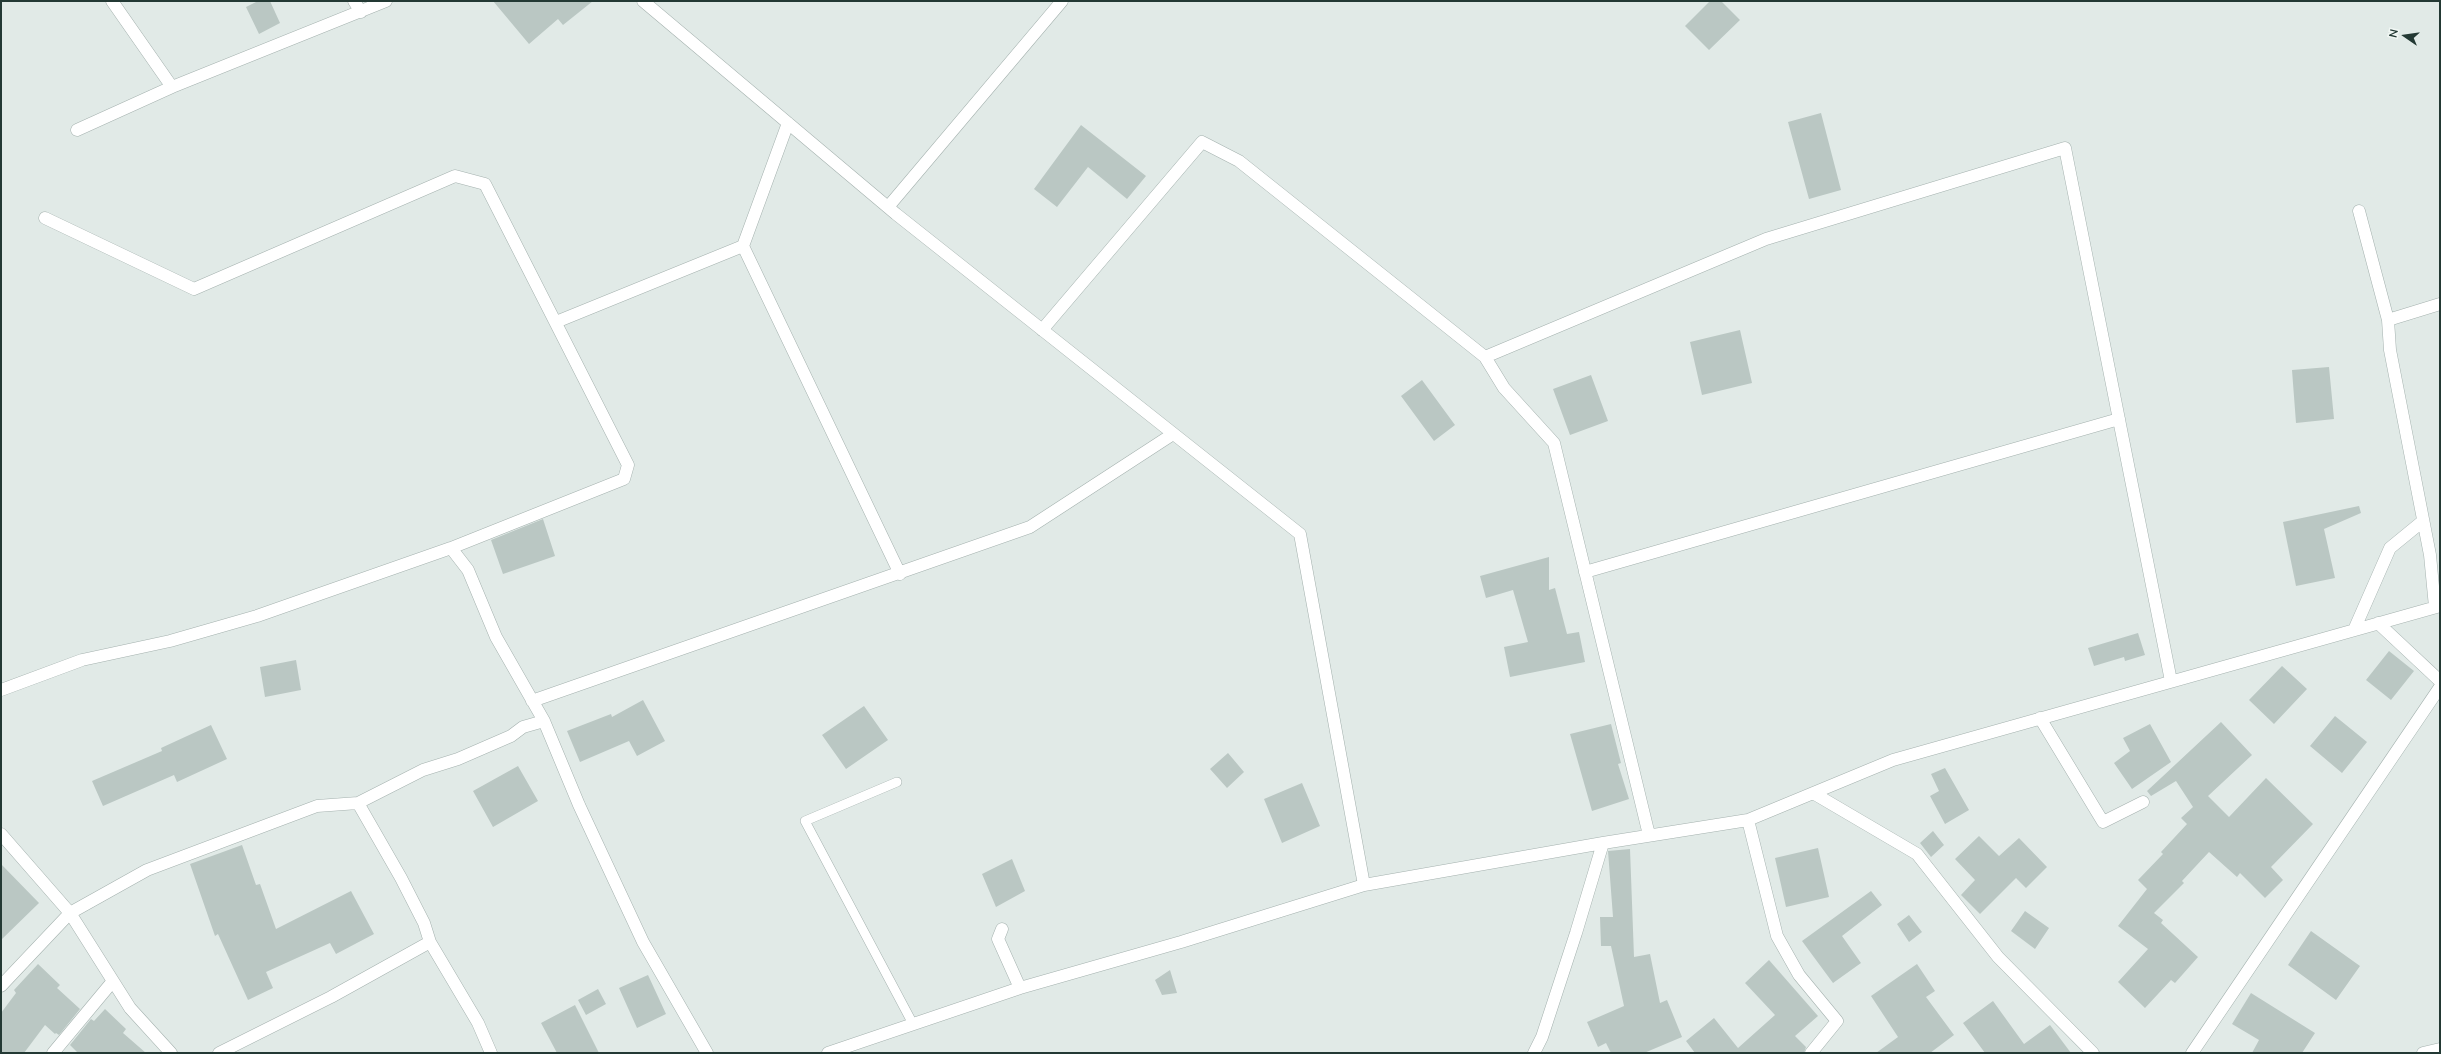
<!DOCTYPE html>
<style>
body{margin:0}
#map{position:relative;width:2441px;height:1054px;overflow:hidden;background:#e1eae7;font-family:Mulish,sans-serif}
canvas{display:block}
.frame{position:absolute;inset:0;border:2px solid #233934;pointer-events:none}
.north{position:absolute;left:2385px;top:16px;width:40px;height:40px;-webkit-text-stroke:3px #f1f7f4;paint-order:stroke;rotate:283deg;font-size:11px;font-weight:700;line-height:16px;text-align:center;color:#233934}
.north::after{content:'';display:block;margin:auto;width:14px;height:18px;background:#233934;clip-path:polygon(50% 0,100% 100%,50% 72%,0 100%)}
</style>
<div id="map">
<canvas width="2441" height="1054"></canvas>
<div class="frame"></div>
<div class="north">N</div>
</div>
<script>
const c = document.querySelector('canvas').getContext('2d');
c.lineJoin = 'round';
function fillPath(path, color) {
  c.fillStyle = color;
  c.fill(path, 'evenodd');
}
function shape(rows) {
  const path = new Path2D();
  for (const r of rows) {
    path.moveTo(r[0], r[1]);
    for (let i = 2; i < r.length; i += 2) path.lineTo(r[i], r[i + 1]);
  }
  return path;
}
function strokePath(path, color, width, dash) {
  c.strokeStyle = color;
  c.lineWidth = width;
  c.lineCap = dash ? 'butt' : 'round';
  c.setLineDash(dash || []);
  c.stroke(path);
}
fillPath(shape([
 [258,1,270,1,280,23,259,34,246,7],
 [493,1,593,1,563,25,558,19,529,44],
 [1710,1,1721,1,1740,20,1709,50,1685,26],
 [1821,113,1841,190,1809,199,1788,122],
 [1081,125,1146,176,1127,199,1088,167,1057,207,1034,189],
 [1740,330,1752,383,1702,395,1690,342],
 [2329,367,2334,419,2296,423,2292,370],
 [1591,375,1608,421,1570,435,1553,389],
 [1422,380,1455,425,1434,441,1401,396],
 [2359,506,2361,513,2324,529,2335,578,2296,586,2283,522],
 [543,519,555,556,503,574,491,540],
 [1549,557,1549,590,1555,588,1567,634,1579,632,1585,662,1510,677,1504,647,1528,642,1513,590,1486,598,1480,576],
 [2138,633,2145,655,2125,661,2124,657,2094,666,2088,648],
 [2389,651,2414,671,2391,700,2366,680],
 [296,660,301,690,265,697,260,667],
 [2282,666,2307,689,2274,724,2249,700],
 [643,700,665,741,637,756,629,741,580,762,567,731,611,714,612,717],
 [864,706,888,740,846,769,822,735],
 [2335,716,2367,742,2342,773,2310,746],
 [2221,722,2252,755,2208,796,2229,817,2266,778,2313,824,2271,867,2283,880,2265,898,2240,873,2237,877,2209,852,2182,881,2184,883,2154,913,2163,920,2161,923,2198,957,2175,983,2171,980,2145,1008,2118,982,2148,949,2118,926,2147,889,2138,880,2163,854,2161,852,2187,824,2181,818,2193,807,2176,781,2151,796,2147,791],
 [1611,724,1621,763,1618,764,1629,799,1592,811,1570,734],
 [2150,724,2171,762,2132,789,2114,763,2130,751,2123,738],
 [211,725,227,759,177,782,174,775,103,806,92,781,162,751,161,748],
 [1228,753,1244,772,1227,788,1210,769],
 [518,766,538,801,493,827,473,791],
 [1945,768,1969,810,1945,824,1930,796,1939,791,1931,774],
 [1302,783,1320,826,1282,843,1264,799],
 [1933,831,1944,845,1931,857,1920,843],
 [1979,836,1999,856,2019,838,2047,867,2026,888,2016,878,1980,914,1961,895,1975,880,1955,859],
 [242,845,256,885,260,884,276,929,351,891,374,934,336,954,330,943,266,972,273,988,248,1000,218,934,215,936,190,864],
 [1818,848,1829,897,1786,907,1775,858],
 [1630,849,1634,957,1650,954,1660,1003,1667,1000,1682,1037,1644,1053,1611,1053,1606,1043,1598,1047,1587,1022,1624,1006,1611,946,1601,946,1600,917,1613,917,1608,851],
 [1012,859,1025,891,996,907,982,874],
 [1,864,39,903,1,940],
 [1871,891,1882,905,1842,936,1861,963,1833,983,1802,941],
 [2025,911,2049,928,2035,949,2011,931],
 [1909,915,1922,932,1909,942,1897,924],
 [2311,931,2360,966,2336,1000,2288,965],
 [1769,960,1818,1016,1795,1036,1806,1047,1804,1053,1695,1053,1686,1041,1714,1018,1738,1048,1775,1015,1745,983],
 [38,964,60,985,57,988,80,1009,59,1035,56,1033,55,1034,45,1025,24,1053,1,1053,1,1013,16,993,14,990],
 [1917,964,1935,991,1926,997,1954,1035,1930,1053,1876,1053,1898,1037,1871,996],
 [1170,970,1177,993,1162,995,1155,980],
 [648,975,666,1014,637,1028,619,988],
 [598,989,606,1004,586,1015,578,1000],
 [2251,993,2315,1033,2302,1053,2252,1053,2259,1040,2232,1024],
 [1993,1001,2024,1044,2050,1025,2071,1053,1985,1053,1963,1023],
 [575,1005,599,1053,557,1053,541,1023],
 [105,1009,126,1029,123,1033,146,1053,78,1053,70,1045,91,1019,94,1021]
]), '#bac7c3');
const service = shape([
 [897,782,805,821,913,1024]
]);
const minor = shape([
 [112,1,172,87],
 [354,1,361,12],
 [643,1,896,214,1300,534,1364,885],
 [77,130,172,87,386,1],
 [888,207,1062,1],
 [2359,211,2388,320],
 [45,218,194,289,455,176,485,184,628,465,624,479,451,548],
 [743,246,788,123],
 [556,322,743,246,900,574],
 [1042,330,1202,142,1239,161,1485,357,1504,388,1554,443,1649,835],
 [1485,357,1766,239,2065,148,2171,681],
 [1585,572,2119,419],
 [2435,607,2430,555,2390,350,2388,320,2440,304],
 [2378,623,2440,681],
 [2354,630,2390,548,2423,521],
 [1,690,82,660,170,641,257,616,451,548,468,570,496,637,544,721,579,805,643,942,707,1053],
 [532,701,1030,527,1173,434],
 [2040,718,2103,822,2143,802],
 [1813,793,1917,854,1998,957,2093,1053],
 [358,803,423,770,458,759,511,736,523,727,544,721],
 [1748,820,1777,936,1799,975,1837,1021,1811,1053],
 [1,834,70,913,130,1008,171,1053],
 [1002,929,998,939,1020,988],
 [1,986,70,913,147,870,317,806,358,803,401,878,424,923,430,942,478,1023,491,1053],
 [53,1053,113,981],
 [219,1053,331,997,430,942],
 [828,1053,1020,988,1181,942,1364,885,1603,843,1748,820,1893,760,2440,606],
 [1534,1053,1542,1037,1576,933,1603,843],
 [2192,1053,2440,687],
 [2423,1053,2440,1049]
]);
strokePath(service, '#a4b1ae', 10);
strokePath(minor, '#a4b1ae', 13);
strokePath(service, '#fff', 9);
strokePath(minor, '#fff', 12);
</script>
